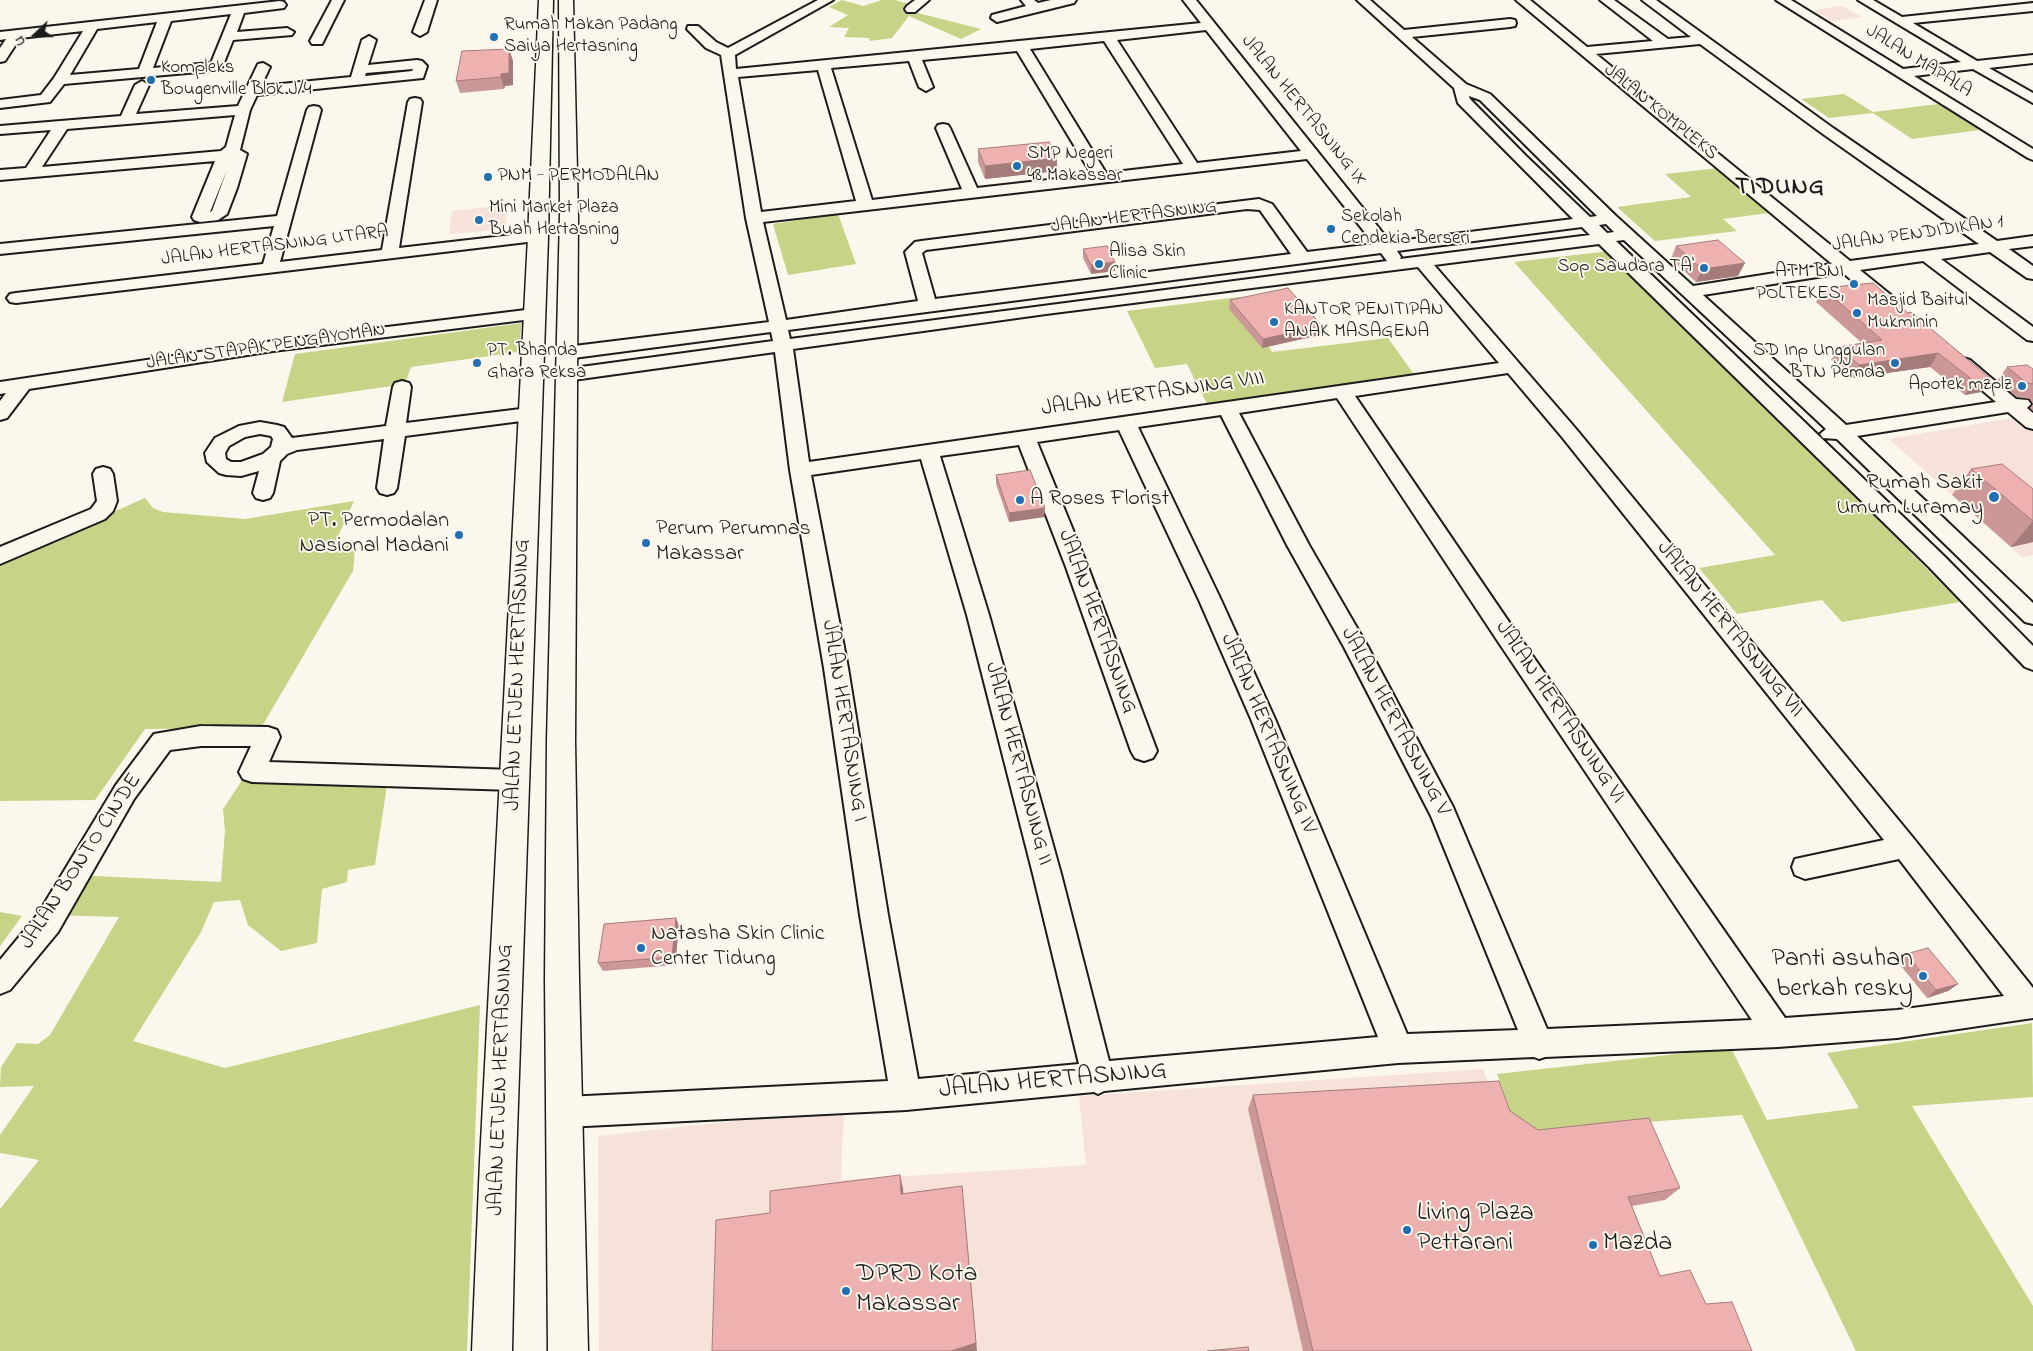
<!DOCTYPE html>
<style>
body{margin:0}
#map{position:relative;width:2033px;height:1351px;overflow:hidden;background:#fbf7ec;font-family:"Indie Flower",sans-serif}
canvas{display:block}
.north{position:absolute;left:10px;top:10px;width:50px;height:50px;-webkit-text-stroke:4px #fbf7ec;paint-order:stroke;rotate:249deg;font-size:14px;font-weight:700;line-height:20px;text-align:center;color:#1c1c1c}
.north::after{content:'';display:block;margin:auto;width:18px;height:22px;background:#1c1c1c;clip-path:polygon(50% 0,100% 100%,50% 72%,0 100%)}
</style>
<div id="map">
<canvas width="2033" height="1351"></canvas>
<div class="north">U</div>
</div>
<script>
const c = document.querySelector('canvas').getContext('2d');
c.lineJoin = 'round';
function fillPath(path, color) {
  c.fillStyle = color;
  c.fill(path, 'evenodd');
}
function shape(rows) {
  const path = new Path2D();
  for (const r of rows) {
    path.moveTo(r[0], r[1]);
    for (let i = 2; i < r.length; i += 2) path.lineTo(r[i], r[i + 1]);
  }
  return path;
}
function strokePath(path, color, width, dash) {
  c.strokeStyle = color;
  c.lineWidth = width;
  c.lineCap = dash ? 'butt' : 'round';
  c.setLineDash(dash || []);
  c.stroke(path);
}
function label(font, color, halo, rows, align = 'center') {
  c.font = font + ' "Indie Flower",sans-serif';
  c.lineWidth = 4;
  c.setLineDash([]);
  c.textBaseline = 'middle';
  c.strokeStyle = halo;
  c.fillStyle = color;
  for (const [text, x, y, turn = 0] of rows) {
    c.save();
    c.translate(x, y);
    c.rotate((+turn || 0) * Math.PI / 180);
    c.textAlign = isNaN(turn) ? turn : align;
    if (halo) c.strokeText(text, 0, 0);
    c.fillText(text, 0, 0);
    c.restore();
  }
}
fillPath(shape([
 [1842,6,1862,17,1832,21,1813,10],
 [507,205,506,229,449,234,452,211],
 [2018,417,2033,428,2033,555,2022,557,1889,439],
 [1483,1069,1588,1351,599,1351,598,1136,844,1109,841,1180,1086,1165,1079,1096]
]), '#f7e2da');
fillPath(shape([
 [842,0,863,6,882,0,895,0,913,5,910,11,981,29,961,39,909,16,892,38,870,41,869,38,844,37,849,28,829,27,848,15,829,7],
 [1844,94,1873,112,1946,103,1988,129,1912,139,1873,113,1829,118,1801,99],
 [1728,167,1783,211,1723,219,1737,231,1655,241,1617,207,1691,197,1665,174],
 [838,214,856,264,788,275,773,224],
 [1610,251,1960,602,1842,622,1822,600,1737,614,1699,568,1775,555,1514,262],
 [1239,297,1272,352,1388,338,1418,380,1209,408,1187,364,1155,368,1127,311],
 [522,323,518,352,411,367,405,384,282,402,295,354],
 [145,498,153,508,163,512,245,519,354,501,335,543,356,541,353,571,261,728,145,729,95,800,0,801,0,562],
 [243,779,387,785,375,865,348,870,347,882,322,889,317,943,281,951,248,925,240,900,214,902,201,932,133,1041,225,1068,480,1005,467,1351,0,1351,0,1209,39,1160,0,1153,0,1135,34,1086,0,1087,1,1067,17,1043,38,1044,50,1035,119,917,52,915,74,875,221,882,225,831,223,809],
 [0,912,22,916,0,946],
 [2032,1023,2033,1097,1912,1106,2033,1306,2033,1351,1856,1351,1742,1115,1632,1123,1521,1140,1497,1074,1731,1048,1767,1120,1859,1108,1827,1053]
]), '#c7d487');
const minor = shape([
 [332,0,344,0,322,44,312,44,310,41,332,0],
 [425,0,437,0,427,32,420,36,413,32,425,0],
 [818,0,833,0,735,55,736,69,1201,23,1183,0,1196,0,1390,242,1573,219,1458,103,1454,88,1357,0,1370,0,1404,30,1510,19,1515,20,1516,23,1515,26,1510,27,1412,37,1466,84,1490,94,1616,216,1693,286,1832,264,1516,0,1530,0,1587,47,1653,41,1600,0,1614,0,1668,39,1691,37,1642,0,1656,0,1833,128,1997,241,2033,236,2033,246,2009,249,2033,266,2033,279,2027,278,1990,252,1941,259,2033,327,2033,341,2027,340,1923,261,1860,270,1897,300,1900,304,1897,308,1891,309,1885,308,1843,273,1703,295,1846,425,1996,402,1956,368,1954,364,1956,360,1963,358,1970,360,2016,399,2028,400,2031,404,2027,408,2033,413,2033,429,2026,427,2008,412,1857,436,2033,603,2033,624,2025,622,1837,439,1823,438,1820,434,1826,429,1624,240,1616,241,1945,557,2033,646,2033,670,2025,667,1929,567,1599,244,1434,265,1576,429,1914,839,2033,988,2033,1018,1897,1038,1778,1047,1545,1057,1539,1059,1534,1057,1398,1063,1104,1091,1098,1094,1094,1092,906,1110,566,1127,555,1123,550,1112,555,1101,566,1097,888,1081,860,915,824,668,790,470,775,352,566,381,559,379,557,375,559,371,566,369,773,341,771,332,566,359,559,357,557,353,559,349,566,347,769,322,746,218,721,55,706,48,687,29,688,26,698,26,716,42,728,48,818,0],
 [1206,30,1301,151,1197,163,1117,40,1206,30],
 [1104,41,1183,164,1106,173,1030,49,1104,41],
 [1700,44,1823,134,1979,244,1850,261,1596,54,1700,44],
 [1017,51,1092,175,977,188,950,128,948,125,943,124,938,125,936,128,962,189,872,200,831,68,909,61,919,87,926,91,933,87,922,60,1017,51],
 [818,70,856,201,761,212,738,77,818,70],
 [1469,96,1480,100,1597,216,1590,217,1526,156,1470,99,1469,96],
 [1307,159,1374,244,1307,252,1272,204,1259,199,921,241,915,242,905,252,918,301,786,320,763,222,1307,159],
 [1247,209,1260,210,1291,254,935,299,922,253,926,250,1247,209],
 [1606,224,1614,232,1607,233,1599,225,1606,224],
 [1582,227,1590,235,1400,259,1401,257,1397,251,1582,227],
 [1381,253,1387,261,790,339,788,330,1381,253],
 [1418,267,1499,363,809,462,793,349,1046,314,1418,267],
 [1508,373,1562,437,1884,840,1795,859,1792,867,1795,875,1805,879,1899,859,2004,996,1897,1010,1785,1018,1511,625,1355,396,1508,373],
 [1337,398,1495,637,1752,1020,1547,1029,1453,807,1368,647,1309,545,1239,413,1337,398],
 [1221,415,1287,545,1344,647,1431,816,1518,1030,1407,1034,1275,719,1221,600,1138,427,1221,415],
 [1119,430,1199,600,1251,719,1378,1037,1109,1061,1061,874,989,615,940,456,1019,445,1066,567,1131,751,1135,758,1144,761,1153,758,1157,751,1088,567,1037,442,1119,430],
 [921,459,967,615,1033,874,1079,1064,918,1079,888,915,848,668,811,475,921,459],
 [915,0,929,0,915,12,907,12,905,9,907,6,915,0],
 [1021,0,1034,0,1038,3,1051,0,1076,0,1074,3,997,22,991,18,992,15,1026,6,1021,0],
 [1776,0,1791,0,1903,69,1961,62,1858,0,1873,0,1902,17,2033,3,2033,11,1913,23,1977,61,2033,55,2033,63,1989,68,2033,93,2033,103,1973,69,1914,76,2033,149,2033,160,2028,158,1776,0],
 [280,1,284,2,286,5,284,8,244,13,237,32,287,28,294,32,292,35,233,40,221,70,64,84,50,102,0,108,0,100,41,95,54,78,83,31,20,38,5,61,0,62,0,48,6,39,0,40,0,32,280,1],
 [231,14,211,63,153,68,171,21,231,14],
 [157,22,139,69,70,75,97,29,157,22],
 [369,36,376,40,368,65,417,60,422,61,427,66,423,78,257,95,250,110,240,150,247,154,237,188,227,214,218,220,200,222,194,220,192,217,215,161,0,180,0,170,26,168,51,130,0,134,0,126,121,116,135,85,142,81,149,85,136,114,238,106,258,64,263,63,270,67,261,86,351,77,362,40,369,36],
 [413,69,412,71,365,76,366,73,413,69],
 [235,115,226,147,221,151,42,167,67,129,235,115],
 [227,170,212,211,210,212,227,170],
 [415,98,420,99,422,102,399,248,538,232,544,234,546,237,544,240,16,303,10,302,7,298,10,294,16,293,263,264,274,226,0,254,0,244,277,216,307,110,309,107,314,106,319,107,321,110,280,262,382,250,408,102,410,99,415,98],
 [534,309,540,310,543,314,540,318,273,351,29,389,7,418,0,420,0,401,6,393,0,394,0,382,273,341,534,309],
 [402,381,409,383,411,387,406,423,529,408,536,410,539,414,536,418,529,420,405,436,397,488,394,493,387,495,380,493,377,488,384,439,297,450,287,454,280,461,273,493,270,498,263,500,256,498,253,493,259,471,241,476,226,475,219,473,207,462,205,453,215,438,239,426,260,422,277,425,284,427,292,438,386,426,393,387,395,383,402,381],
 [260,434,271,436,273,439,271,447,263,454,241,462,231,462,226,459,225,453,229,446,245,437,260,434],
 [103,467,110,469,113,474,117,501,113,511,105,519,0,564,0,547,91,509,97,501,93,474,96,469,103,467],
 [201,726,268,727,277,730,280,737,269,762,514,770,523,773,527,780,523,787,514,790,252,782,243,779,239,772,251,746,201,746,170,750,134,799,58,932,10,990,0,994,0,960,38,914,116,785,154,734,201,726]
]);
const major = shape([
 [539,0,553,0,548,237,516,1161,512,1351,472,1351,480,1161,528,237,539,0],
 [559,0,573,0,578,215,575,740,579,979,588,1351,548,1351,545,979,547,740,560,215,559,0]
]);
strokePath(minor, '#1c1c1c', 4);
strokePath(major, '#1c1c1c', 3);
fillPath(minor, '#fbf7ec');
fillPath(major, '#fbf7ec');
fillPath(shape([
 [509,49,513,61,513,85,505,86,504,89,460,93,456,81],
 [978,149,1057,158,1057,171,985,179,978,162],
 [1676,246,1738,276,1696,282,1671,259],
 [1083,249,1115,262,1115,271,1091,274,1083,258],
 [1823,288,1908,313,1991,379,1981,392,1965,395,1930,367,1851,378,1831,360,1839,347,1862,343,1816,302],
 [1230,300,1320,335,1262,348,1229,309],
 [2007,367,2033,369,2033,411,2030,408,2033,404,2030,399,2017,397,1997,381],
 [1971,469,2033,489,2033,542,2011,547,1952,495],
 [996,475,1045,508,1044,517,1009,522,996,484],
 [676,918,679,926,675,965,603,971,598,963],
 [1906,954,1958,984,1948,991,1927,998,1897,961],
 [1253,1095,1510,1111,1538,1130,1680,1188,1665,1200,1632,1206,1660,1276,1706,1304,1752,1351,1303,1351,1248,1109]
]), '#cc9897');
fillPath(shape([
 [509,49,513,61,513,85,505,86,504,89,501,77,501,74],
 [1057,158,1057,171,985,179,985,166],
 [1115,262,1115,271,1091,274,1091,265],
 [1745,263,1738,276,1696,282,1702,269],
 [1322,326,1320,335,1262,348,1263,339],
 [1938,353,1930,367,1851,378,1859,365],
 [1991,379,1981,392,1965,395,1974,381],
 [1045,508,1044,517,1009,522,1009,513],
 [2033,521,2033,542,2011,547],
 [676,918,679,926,675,965,672,957],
 [1958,984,1948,991,1927,998,1936,990],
 [900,1175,903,1188,904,1206,901,1194],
 [962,1186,977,1351,951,1351]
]), '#a67c7b');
const building = shape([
 [509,49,509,73,501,74,501,77,456,81,462,51,509,49],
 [1049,142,1057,158,985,166,978,149,1049,142],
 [1718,240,1745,263,1702,269,1676,246,1718,240],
 [1107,246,1115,262,1091,265,1083,249,1107,246],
 [1873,283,1908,313,1911,312,1991,379,1974,381,1938,353,1859,365,1839,347,1882,340,1823,288,1873,283],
 [1288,288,1322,326,1263,339,1230,300,1288,288],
 [2027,365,2033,369,2033,384,2027,383,2007,367,2027,365],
 [2002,464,2033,489,2033,521,1971,469,2002,464],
 [1030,470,1045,508,1009,513,996,475,1030,470],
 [676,918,672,957,598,963,604,924,676,918],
 [1928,948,1958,984,1936,990,1906,954,1928,948],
 [1499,1081,1510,1111,1538,1130,1649,1118,1680,1188,1628,1197,1660,1276,1690,1270,1706,1304,1732,1302,1752,1351,1313,1351,1253,1095,1499,1081],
 [900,1175,901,1194,962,1186,976,1343,951,1351,712,1351,716,1220,770,1213,770,1191,900,1175],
 [1248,1347,1249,1351,1207,1351,1248,1347]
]);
fillPath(building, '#edb1b0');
strokePath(building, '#a67c7b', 1);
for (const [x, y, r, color] of [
 [494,37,5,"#1f6fb2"],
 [151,80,5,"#1f6fb2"],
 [1017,166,5,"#1f6fb2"],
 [488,177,5,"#1f6fb2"],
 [479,220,5,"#1f6fb2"],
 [1331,229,5,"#1f6fb2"],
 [1099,264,5,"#1f6fb2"],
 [1704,268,5,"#1f6fb2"],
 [1854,284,5,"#1f6fb2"],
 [1857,313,5,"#1f6fb2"],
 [1274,322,5,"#1f6fb2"],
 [477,363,5,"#1f6fb2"],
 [1895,363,5,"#1f6fb2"],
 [2022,386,5,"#1f6fb2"],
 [1994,497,6,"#1f6fb2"],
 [1020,500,5,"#1f6fb2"],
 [459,535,5,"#1f6fb2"],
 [646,543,5,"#1f6fb2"],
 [641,948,5,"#1f6fb2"],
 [1923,976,5,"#1f6fb2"],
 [1407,1230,5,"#1f6fb2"],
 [1593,1245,5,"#1f6fb2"],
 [846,1291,5,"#1f6fb2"]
]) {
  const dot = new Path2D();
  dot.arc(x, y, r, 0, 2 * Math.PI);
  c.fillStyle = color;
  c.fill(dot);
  strokePath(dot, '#fbf7ec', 2);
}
label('19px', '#1c1c1c', '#fbf7ec', [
 ["Rumah Makan Padang",504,26],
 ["Saiya Hertasning",504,48],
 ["Kompleks",161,69],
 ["Bougenville Blok J/4",161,91],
 ["SMP Negeri",1027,155],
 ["48 Makassar",1027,177],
 ["PNM - PERMODALAN",498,177],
 ["Mini Market Plaza",489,209],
 ["Buah Hertasning",489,231],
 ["Sekolah",1341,218],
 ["Cendekia Berseri",1341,240],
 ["Alisa Skin",1109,253],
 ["Clinic",1109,275],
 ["Sop Saudara TA'",1694,268,"right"],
 ["ATM BNI",1844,273,"right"],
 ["POLTEKES,",1844,295,"right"],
 ["Masjid Baitul",1867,302],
 ["Mukminin",1867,324],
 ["KANTOR PENITIPAN",1284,311],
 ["ANAK MASAGENA",1284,333],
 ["PT. Bhanda",487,352],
 ["Ghara Reksa",487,374],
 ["SD Inp Unggulan",1885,352,"right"],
 ["BTN Pemda",1885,374,"right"],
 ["Apotek mzplz",2012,386,"right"]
], 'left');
label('19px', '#1c1c1c', '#fbf7ec', [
 ["JALAN MAPALA",1918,62,32],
 ["JALAN HERTASNING IX",1303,111,51],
 ["JALAN KOMPLEKS",1660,113,39],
 ["JALAN HERTASNING",1134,218,-7],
 ["JALAN PENDIDIKAN 1",1918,235,-8],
 ["JALAN HERTASNING UTARA",275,247,-7],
 ["JALAN STAPAK PENGAYOMAN",266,348,-8]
]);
label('22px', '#1c1c1c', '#fbf7ec', [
 ["JALAN HERTASNING VIII",1153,395,-8],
 ["JALAN HERTASNING",1096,622,70],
 ["JALAN HERTASNING VII",1729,630,51],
 ["JALAN LETJEN HERTASNING",519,675,-88],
 ["JALAN HERTASNING VI",1559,713,56],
 ["JALAN HERTASNING I",843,721,81],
 ["JALAN HERTASNING V",1394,722,62],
 ["JALAN HERTASNING IV",1267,734,67],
 ["JALAN HERTASNING II",1017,764,75],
 ["JALAN BONTO CINDE",82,862,-57],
 ["JALAN LETJEN HERTASNING",502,1080,-88]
]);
label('22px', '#1c1c1c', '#fbf7ec', [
 ["Rumah Sakit",1983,484,"right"],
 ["Umum Luramay",1983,509,"right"],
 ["A Roses Florist",1030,500],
 ["PT. Permodalan",449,522,"right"],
 ["Nasional Madani",449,547,"right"],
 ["Perum Perumnas",656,530],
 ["Makassar",656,555],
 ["Natasha Skin Clinic",651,935],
 ["Center Tidung",651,960]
], 'left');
c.letterSpacing = '1px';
label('bold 24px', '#1c1c1c', '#fbf7ec', [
 ["TIDUNG",1780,189]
]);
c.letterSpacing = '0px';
label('26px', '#1c1c1c', '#fbf7ec', [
 ["Panti asuhan",1913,961,"right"],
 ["berkah resky",1913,991,"right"],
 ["Living Plaza",1417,1215],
 ["Pettarani",1417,1245],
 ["Mazda",1603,1245],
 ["DPRD Kota",856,1276],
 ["Makassar",856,1306]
], 'left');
label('26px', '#1c1c1c', '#fbf7ec', [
 ["JALAN HERTASNING",1053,1082,-5]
]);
</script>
